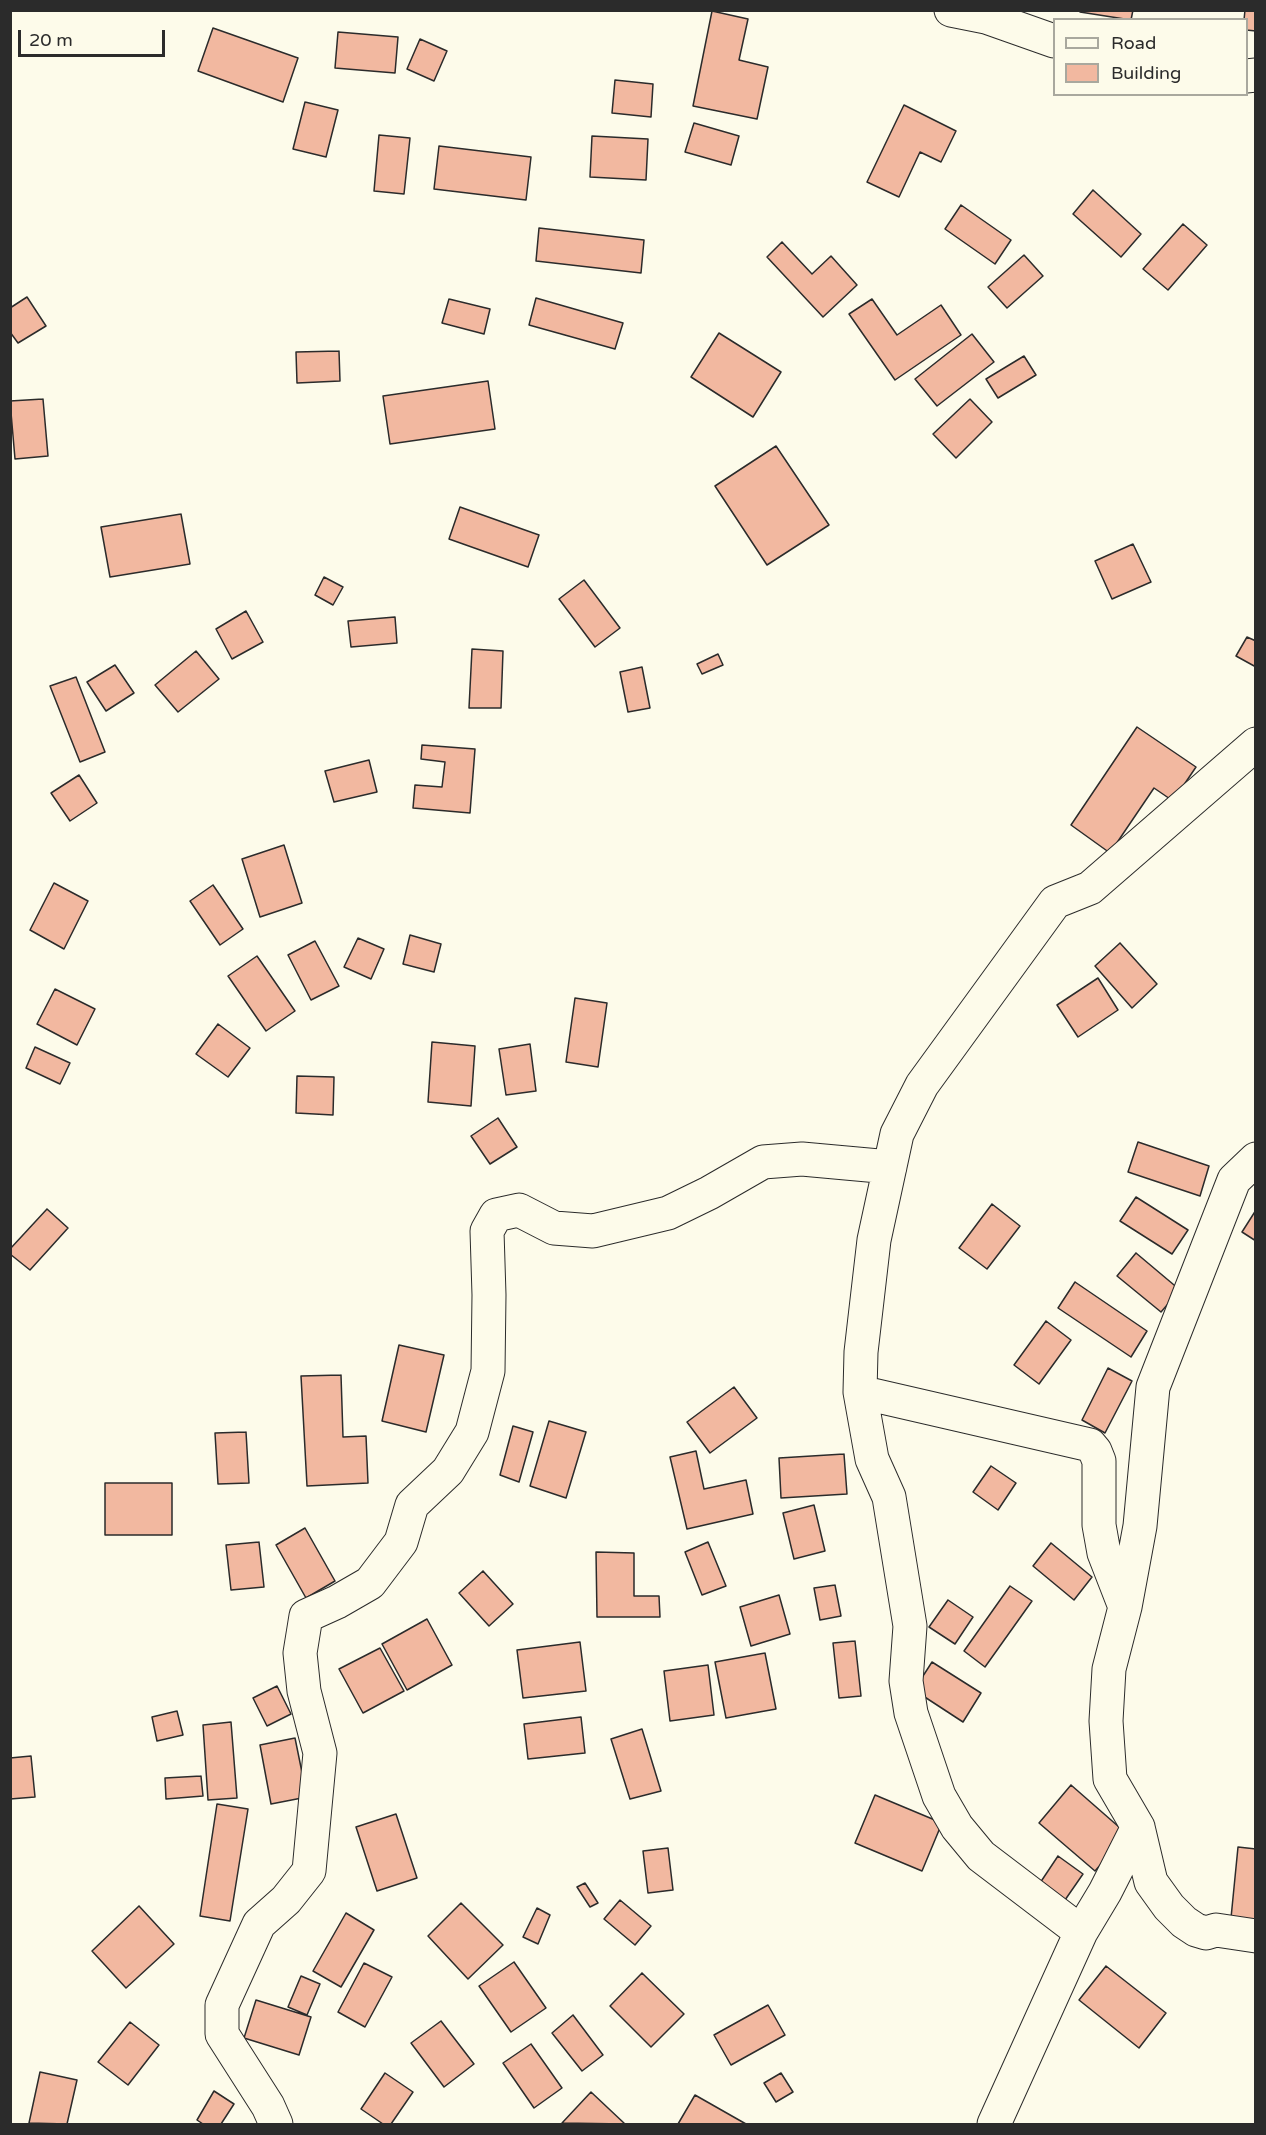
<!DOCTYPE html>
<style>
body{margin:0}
#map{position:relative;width:1266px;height:2135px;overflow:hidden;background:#fdfbea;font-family:"Varela Round",sans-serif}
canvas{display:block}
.frame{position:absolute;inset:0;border:12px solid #2b2b2b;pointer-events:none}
.legend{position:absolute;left:1053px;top:18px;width:195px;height:78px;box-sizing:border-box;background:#fdfbea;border:2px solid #a9a89e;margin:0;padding:8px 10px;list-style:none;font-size:18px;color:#2b2b2b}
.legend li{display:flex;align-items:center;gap:12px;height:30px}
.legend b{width:30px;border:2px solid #a9a89e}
.scale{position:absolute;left:18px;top:30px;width:147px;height:27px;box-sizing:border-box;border:3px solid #2b2b2b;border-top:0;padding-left:8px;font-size:18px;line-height:21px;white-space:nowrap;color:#2b2b2b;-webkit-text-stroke:4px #fdfbea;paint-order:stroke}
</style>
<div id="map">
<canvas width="1266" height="2135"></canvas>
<div class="frame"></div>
<ul class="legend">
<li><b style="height:8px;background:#fdfbea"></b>Road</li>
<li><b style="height:16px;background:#f2b8a0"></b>Building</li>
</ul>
<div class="scale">20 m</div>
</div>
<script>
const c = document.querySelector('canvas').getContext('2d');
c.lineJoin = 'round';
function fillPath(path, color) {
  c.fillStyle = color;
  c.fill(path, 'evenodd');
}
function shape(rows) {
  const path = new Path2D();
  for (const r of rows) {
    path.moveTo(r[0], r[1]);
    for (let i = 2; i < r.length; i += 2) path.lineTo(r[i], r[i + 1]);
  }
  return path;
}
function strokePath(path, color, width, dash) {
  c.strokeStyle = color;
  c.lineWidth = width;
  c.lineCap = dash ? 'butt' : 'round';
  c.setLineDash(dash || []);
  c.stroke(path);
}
const building = shape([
 [1080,10,1133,10,1131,20,1080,12,1080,10],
 [1245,10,1256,10,1256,31,1246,30,1246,20,1244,20,1245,10],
 [712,11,748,19,739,60,768,67,757,119,693,106,712,11],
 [213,28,298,58,283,102,198,71,213,28],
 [338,32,398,37,395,73,335,68,338,32],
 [420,39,447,51,434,81,407,69,420,39],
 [615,80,653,84,651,117,612,113,615,80],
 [305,102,338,110,326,157,293,149,305,102],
 [904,105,956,131,941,162,920,152,899,197,867,182,904,105],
 [694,123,739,136,731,165,685,152,694,123],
 [379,135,410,138,404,194,374,191,379,135],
 [592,136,648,139,646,180,590,177,592,136],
 [439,146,531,157,526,200,434,189,439,146],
 [1093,190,1141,234,1121,257,1073,214,1093,190],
 [961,205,1011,240,995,264,945,229,961,205],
 [1183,224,1207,245,1168,290,1143,269,1183,224],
 [539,228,644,240,641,273,536,261,539,228],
 [782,242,812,274,831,256,857,285,823,317,767,257,782,242],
 [1024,255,1043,276,1007,308,988,287,1024,255],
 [27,297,46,326,18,343,10,332,10,308,27,297],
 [536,298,623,323,615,349,529,325,536,298],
 [449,299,490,309,484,334,442,323,449,299],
 [872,299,897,335,941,305,961,335,895,380,849,314,872,299],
 [719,333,781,372,753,417,691,377,719,333],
 [972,334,994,362,937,406,915,379,972,334],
 [339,351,340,381,297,383,296,352,339,351],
 [1024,356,1036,375,998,398,986,379,1024,356],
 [488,381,495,429,390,444,383,396,488,381],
 [43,399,48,456,15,459,10,401,43,399],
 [970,399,992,422,956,458,933,434,970,399],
 [776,446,829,525,767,565,715,486,776,446],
 [460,507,539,535,528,567,449,539,460,507],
 [181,514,190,564,110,577,101,527,181,514],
 [1133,544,1151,582,1112,599,1095,561,1133,544],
 [324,577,343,587,333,605,315,595,324,577],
 [584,580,620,628,595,647,559,599,584,580],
 [246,611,263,642,232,659,216,629,246,611],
 [395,617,397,643,351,647,348,621,395,617],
 [1247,637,1256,641,1256,667,1236,656,1247,637],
 [472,649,503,651,501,708,469,708,472,649],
 [196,651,219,679,178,712,155,685,196,651],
 [718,654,723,665,702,674,697,664,718,654],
 [115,665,134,693,106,711,87,682,115,665],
 [642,667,650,708,628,712,620,672,642,667],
 [76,677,105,752,80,762,50,686,76,677],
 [1137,727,1196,767,1173,801,1154,788,1110,853,1071,825,1137,727],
 [422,745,475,749,470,813,413,808,415,785,442,787,445,762,421,759,422,745],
 [369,760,377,792,334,802,325,771,369,760],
 [79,775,97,803,70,821,51,793,79,775],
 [284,845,302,903,260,917,242,859,284,845],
 [54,883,88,901,64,949,30,930,54,883],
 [213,885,243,929,220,945,190,901,213,885],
 [410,935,441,944,434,972,403,964,410,935],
 [358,938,384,949,371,979,344,967,358,938],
 [315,941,339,986,311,1000,288,955,315,941],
 [1120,943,1157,984,1132,1008,1095,966,1120,943],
 [257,956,295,1011,266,1031,228,976,257,956],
 [1098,978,1118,1010,1078,1037,1057,1005,1098,978],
 [55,989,95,1009,77,1045,37,1024,55,989],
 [575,998,607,1003,598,1067,566,1062,575,998],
 [218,1024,250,1048,228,1077,196,1054,218,1024],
 [432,1042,475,1046,471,1106,428,1102,432,1042],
 [530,1044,536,1091,506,1095,499,1049,530,1044],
 [35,1047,70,1063,60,1084,26,1068,35,1047],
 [297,1076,334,1077,333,1115,296,1113,297,1076],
 [498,1118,517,1147,490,1164,471,1136,498,1118],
 [1138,1142,1209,1166,1200,1196,1128,1172,1138,1142],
 [1136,1197,1188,1230,1172,1254,1120,1221,1136,1197],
 [992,1204,1020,1226,987,1269,959,1248,992,1204],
 [47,1209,68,1228,30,1270,10,1254,10,1249,47,1209],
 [1256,1210,1256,1241,1242,1232,1256,1210],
 [1136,1253,1180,1290,1161,1312,1117,1276,1136,1253],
 [1075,1282,1147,1331,1131,1357,1058,1308,1075,1282],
 [1046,1321,1071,1340,1039,1384,1014,1365,1046,1321],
 [399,1345,444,1355,426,1432,382,1421,399,1345],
 [1108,1368,1132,1381,1105,1433,1082,1420,1108,1368],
 [341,1375,343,1437,366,1436,368,1483,307,1486,301,1376,341,1375],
 [734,1387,757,1418,710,1453,687,1422,734,1387],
 [549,1421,586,1432,566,1498,530,1486,549,1421],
 [513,1426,533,1432,519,1482,500,1475,513,1426],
 [246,1432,249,1483,218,1484,215,1433,246,1432],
 [696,1451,704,1489,746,1480,753,1514,687,1529,670,1457,696,1451],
 [844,1454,847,1494,781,1498,779,1458,844,1454],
 [991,1466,1016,1483,998,1510,973,1492,991,1466],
 [105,1483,172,1483,172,1535,105,1535,105,1483],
 [814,1505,825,1551,794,1559,783,1513,814,1505],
 [305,1528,335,1581,306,1598,276,1545,305,1528],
 [259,1542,264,1587,231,1590,226,1545,259,1542],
 [708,1542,726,1586,702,1595,685,1552,708,1542],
 [1051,1543,1092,1577,1074,1600,1033,1566,1051,1543],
 [596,1552,634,1553,634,1596,659,1596,660,1617,597,1617,596,1552],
 [483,1571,513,1604,489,1626,459,1593,483,1571],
 [835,1585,841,1616,820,1620,814,1588,835,1585],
 [1010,1586,1032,1601,985,1667,964,1651,1010,1586],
 [779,1595,790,1634,751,1646,740,1607,779,1595],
 [948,1600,973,1617,955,1644,929,1627,948,1600],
 [427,1619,452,1665,407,1690,382,1644,427,1619],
 [855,1641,861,1696,839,1698,833,1643,855,1641],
 [580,1642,586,1691,523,1698,517,1650,580,1642],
 [380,1648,404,1691,363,1713,339,1669,380,1648],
 [765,1653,776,1709,726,1718,715,1662,765,1653],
 [932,1662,981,1693,963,1722,914,1690,932,1662],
 [708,1665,714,1715,670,1721,664,1671,708,1665],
 [277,1686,291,1714,267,1726,253,1698,277,1686],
 [177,1711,183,1735,157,1741,152,1717,177,1711],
 [581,1717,585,1753,528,1759,524,1724,581,1717],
 [231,1722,237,1798,208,1800,203,1725,231,1722],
 [642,1729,661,1791,630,1799,611,1739,642,1729],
 [295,1738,307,1797,271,1804,260,1745,295,1738],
 [31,1756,35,1797,10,1799,10,1758,31,1756],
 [201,1776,203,1796,166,1799,165,1778,201,1776],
 [1071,1785,1127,1834,1095,1871,1039,1823,1071,1785],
 [875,1795,942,1823,922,1871,855,1843,875,1795],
 [217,1804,248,1809,230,1921,200,1916,217,1804],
 [396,1814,417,1878,377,1891,356,1827,396,1814],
 [1238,1847,1256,1849,1256,1921,1231,1918,1238,1847],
 [668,1848,673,1890,648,1893,643,1851,668,1848],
 [1058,1856,1083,1874,1065,1900,1040,1883,1058,1856],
 [585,1883,598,1903,590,1907,577,1887,585,1883],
 [620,1900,651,1926,635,1945,604,1919,620,1900],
 [461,1903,503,1945,468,1979,428,1936,461,1903],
 [139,1906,174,1944,126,1988,92,1951,139,1906],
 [537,1908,550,1915,538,1944,523,1937,537,1908],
 [346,1913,374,1930,341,1987,313,1971,346,1913],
 [514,1962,546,2008,511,2032,479,1986,514,1962],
 [364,1963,392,1977,365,2027,338,2012,364,1963],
 [1106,1966,1166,2013,1139,2048,1079,2000,1106,1966],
 [642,1973,684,2014,651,2047,610,2006,642,1973],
 [301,1976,320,1984,307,2015,288,2007,301,1976],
 [256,2000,311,2017,299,2055,244,2038,256,2000],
 [768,2005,785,2035,731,2065,714,2035,768,2005],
 [573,2015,603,2055,582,2071,552,2033,573,2015],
 [441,2021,474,2064,444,2087,411,2043,441,2021],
 [130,2022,159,2045,128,2085,98,2062,130,2022],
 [531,2044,562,2088,534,2108,503,2063,531,2044],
 [40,2072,77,2080,67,2124,29,2123,40,2072],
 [385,2073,413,2092,391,2124,383,2124,361,2109,385,2073],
 [781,2073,793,2092,776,2102,764,2083,781,2073],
 [214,2091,234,2104,221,2124,203,2124,197,2120,214,2091],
 [591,2092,625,2124,562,2123,591,2092],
 [695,2095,746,2124,678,2124,695,2095]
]);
fillPath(building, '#f2b8a0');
strokePath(building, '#2b2b2b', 1.5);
const minor = shape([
 [951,10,986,17,1054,41],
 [1246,76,1256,75],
 [860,1392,1090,1445,1095,1451,1099,1461,1099,1525,1104,1553,1125,1607],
 [1138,1827,1151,1882,1169,1907,1184,1922,1196,1930,1206,1933,1216,1930,1256,1936],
 [1081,1932,981,1856,957,1827,939,1796,911,1713,906,1681,910,1626,889,1497,872,1459,860,1392,861,1352,874,1240,897,1134,922,1085,1055,902,1090,888,1256,744],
 [276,2124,268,2106,222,2034,222,2005,259,1924,286,1900,309,1871,320,1753,304,1691,300,1653,306,1616,337,1602,370,1583,401,1542,412,1505,448,1471,472,1432,488,1371,489,1295,487,1231,496,1215,519,1210,554,1228,593,1231,668,1213,709,1193,763,1162,802,1159,890,1167],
 [994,2124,1081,1932,1105,1892,1138,1827,1110,1779,1106,1721,1109,1669,1125,1607,1140,1526,1153,1387,1234,1180,1256,1159]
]);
strokePath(minor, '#2b2b2b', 35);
strokePath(minor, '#fdfbea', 33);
</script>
